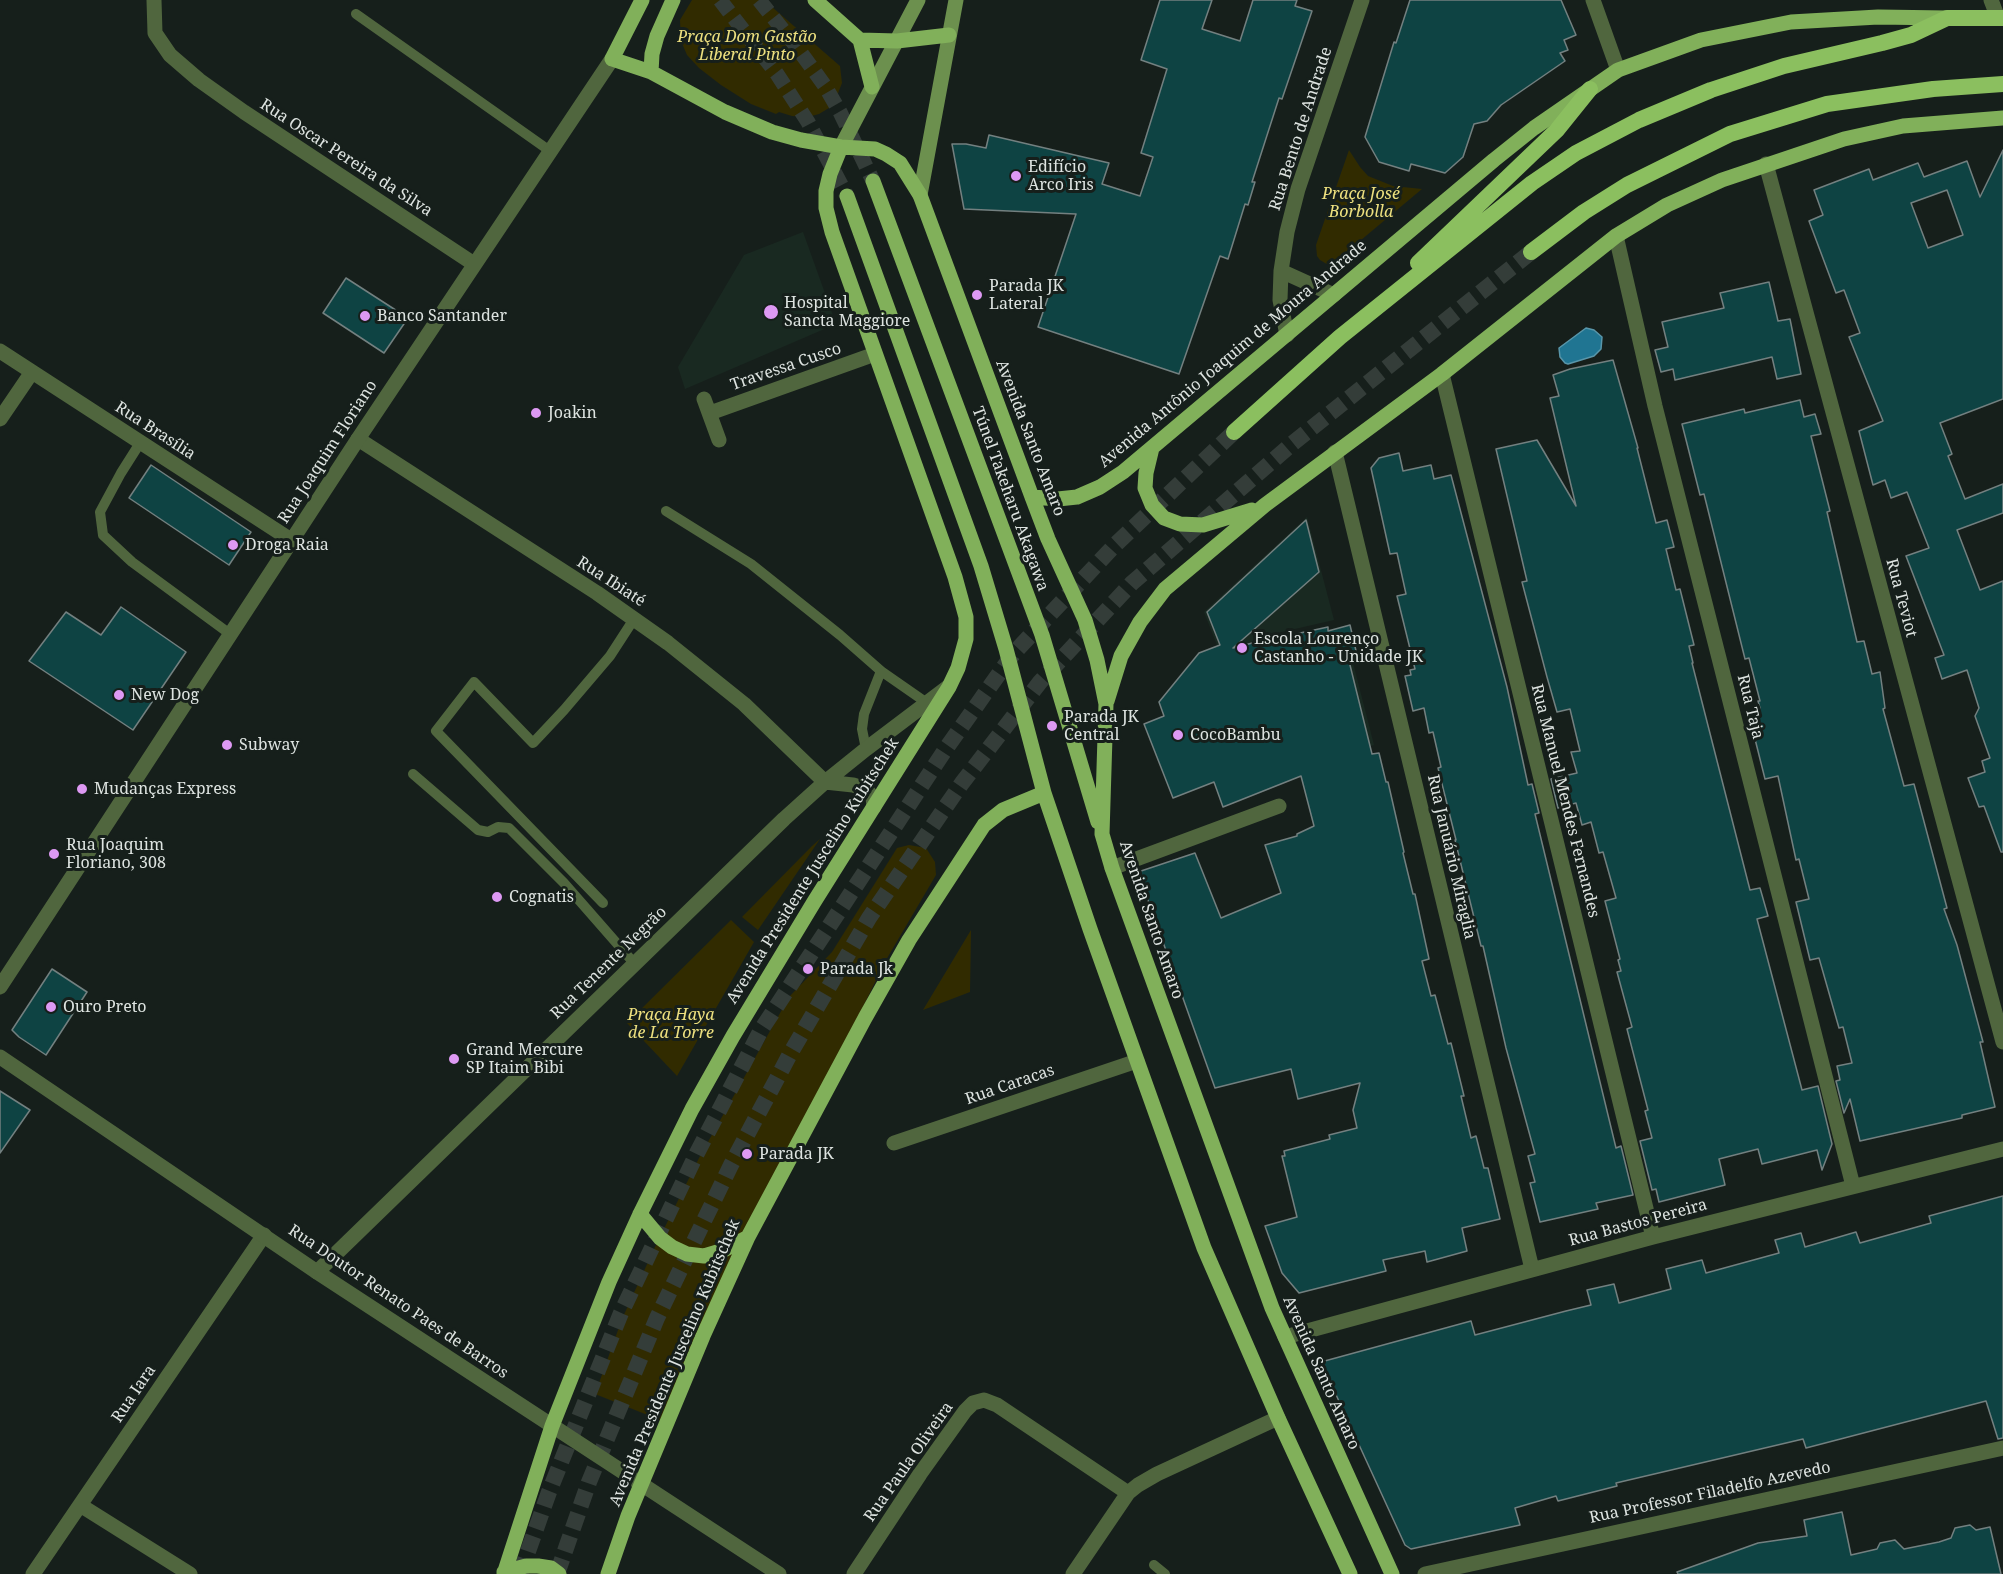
<!DOCTYPE html>
<meta charset="utf-8">
<style>
body{margin:0}
canvas{display:block;background:#161f1b}
</style>
<canvas width="2003" height="1574"></canvas>
<script>
const c = document.querySelector('canvas').getContext('2d');
c.lineJoin = 'round';
function fillPath(path, color) {
  c.fillStyle = color;
  c.fill(path, 'evenodd');
}
function shape(rows) {
  const path = new Path2D();
  for (const r of rows) {
    path.moveTo(r[0], r[1]);
    for (let i = 2; i < r.length; i += 2) path.lineTo(r[i], r[i + 1]);
  }
  return path;
}
function strokePath(path, color, width, dash) {
  c.strokeStyle = color;
  c.lineWidth = width;
  c.lineCap = dash ? 'butt' : 'round';
  c.setLineDash(dash || []);
  c.stroke(path);
}
function label(font, color, halo, rows, align = 'center') {
  c.font = font + ' "Noto Serif",serif';
  c.lineWidth = 6;
  c.setLineDash([]);
  c.textBaseline = 'middle';
  c.strokeStyle = halo;
  c.fillStyle = color;
  for (const [text, x, y, turn = 0] of rows) {
    c.save();
    c.translate(x, y);
    c.rotate((+turn || 0) * Math.PI / 180);
    c.textAlign = isNaN(turn) ? turn : align;
    if (halo) c.strokeText(text, 0, 0);
    c.fillText(text, 0, 0);
    c.restore();
  }
}
fillPath(shape([
 [803,232,836,324,685,389,678,367,744,255],
 [1307,517,1334,620,1264,636,1274,680,1352,659,1374,745,1295,766,1239,701,1204,612]
]), '#192921');
fillPath(shape([
 [692,0,764,0,840,66,842,83,835,101,829,108,819,114,808,117,792,116,779,112,776,114,751,104,721,85,699,68,687,55,681,41,680,20],
 [1349,150,1360,167,1368,176,1393,186,1422,189,1330,266,1320,260,1317,256,1316,245],
 [820,839,758,930,742,917,812,846],
 [909,845,926,848,935,862,936,875,886,960,660,1420,595,1394,622,1319,654,1249,699,1158,789,997,832,952,897,848],
 [731,920,754,942,677,1076,627,1023],
 [971,930,970,992,923,1010]
]), '#312b00');
const water = shape([
 [1586,328,1594,330,1602,337,1601,349,1594,356,1568,364,1565,363,1560,357,1559,348,1586,328]
]);
fillPath(water, '#207592');
strokePath(water, '#5996aa', 1.5);
const building = shape([
 [1160,0,1212,0,1202,29,1240,41,1253,0,1297,0,1295,6,1312,11,1282,99,1279,98,1252,182,1255,182,1248,205,1245,204,1228,259,1220,256,1179,374,1038,327,1076,214,964,209,952,144,966,144,986,148,989,135,1109,163,1102,184,1140,196,1153,157,1141,153,1167,69,1141,60,1160,0],
 [1410,0,1561,0,1576,35,1564,40,1568,50,1560,53,1565,61,1501,105,1487,121,1474,124,1463,157,1445,173,1411,164,1409,171,1379,162,1365,137,1394,42,1396,43,1410,0],
 [2003,150,2003,399,1940,423,1952,454,1948,456,1965,499,2003,484,2003,513,1957,530,1980,590,2003,581,2003,852,2001,852,1984,806,1979,807,1968,778,1985,772,1982,761,1990,758,1975,716,1979,708,1967,670,1942,679,1935,658,1944,655,1906,556,1929,548,1907,492,1891,498,1885,480,1873,485,1859,431,1883,421,1849,337,1860,333,1844,290,1836,293,1809,221,1823,215,1814,190,1869,169,1873,180,1918,163,1924,177,1967,161,1980,197,2003,150],
 [1947,190,1963,235,1928,248,1911,203,1947,190],
 [346,278,408,318,384,353,323,313,346,278],
 [1769,282,1778,321,1790,319,1801,374,1777,379,1772,357,1675,380,1673,369,1661,372,1655,350,1668,347,1662,322,1724,308,1720,293,1769,282],
 [1613,360,1638,448,1637,448,1656,523,1667,520,1674,547,1666,549,1676,590,1680,589,1694,645,1689,646,1693,663,1692,663,1750,890,1760,888,1768,916,1757,919,1802,1090,1818,1086,1832,1144,1822,1170,1817,1150,1762,1164,1758,1149,1719,1159,1725,1185,1659,1202,1656,1189,1652,1190,1640,1141,1652,1138,1645,1111,1648,1110,1627,1029,1632,1027,1617,972,1621,971,1618,960,1620,959,1605,901,1616,898,1603,852,1599,853,1591,822,1582,825,1576,803,1558,808,1551,779,1577,773,1571,752,1580,751,1570,709,1557,712,1547,677,1522,582,1527,581,1496,449,1537,440,1576,506,1550,398,1559,396,1553,375,1570,369,1613,360],
 [1800,400,1804,417,1815,414,1821,434,1811,436,1830,511,1827,512,1857,642,1864,641,1872,674,1880,672,1885,708,1883,709,1904,786,1914,784,1947,908,1944,909,1957,945,1983,1042,1980,1042,1995,1107,1962,1115,1962,1118,1860,1141,1850,1099,1844,1113,1836,1081,1840,1080,1837,1066,1852,1063,1843,1027,1839,1028,1819,958,1810,960,1796,902,1809,899,1799,859,1796,860,1778,776,1765,779,1748,711,1760,708,1758,701,1760,701,1749,658,1745,659,1704,494,1700,495,1682,424,1744,409,1745,413,1800,400],
 [1399,453,1403,471,1431,465,1434,479,1451,475,1507,687,1528,785,1532,784,1539,813,1535,814,1616,1148,1621,1146,1633,1195,1596,1203,1598,1209,1540,1222,1530,1183,1535,1182,1528,1156,1535,1154,1506,1048,1483,946,1481,946,1455,840,1456,840,1438,768,1441,767,1433,732,1429,733,1424,708,1413,711,1405,676,1411,675,1410,670,1415,669,1397,596,1406,594,1397,553,1390,554,1371,468,1379,458,1399,453],
 [151,465,251,532,229,565,129,498,151,465],
 [1306,520,1319,572,1233,648,1291,633,1291,635,1328,627,1328,631,1350,625,1357,655,1348,657,1372,754,1379,753,1386,782,1388,782,1404,852,1403,853,1413,894,1415,894,1429,959,1422,961,1431,996,1435,995,1448,1044,1451,1043,1464,1096,1461,1096,1471,1138,1476,1136,1484,1168,1488,1168,1500,1219,1462,1228,1467,1251,1427,1262,1425,1251,1383,1260,1386,1271,1299,1293,1282,1273,1265,1226,1297,1217,1282,1156,1285,1156,1284,1151,1330,1139,1329,1135,1357,1128,1353,1110,1360,1083,1298,1099,1291,1069,1215,1088,1138,872,1195,853,1221,918,1281,893,1265,845,1297,836,1297,834,1314,826,1301,776,1223,807,1214,782,1173,798,1144,724,1164,716,1159,702,1199,653,1220,645,1207,612,1306,520],
 [121,607,186,652,133,730,29,661,66,612,101,635,121,607],
 [52,969,87,992,46,1055,19,1037,12,1030,52,969],
 [0,1091,30,1110,0,1153,0,1091],
 [2003,1196,2003,1438,1998,1439,1986,1401,1806,1448,1803,1439,1616,1483,1617,1486,1558,1501,1556,1496,1515,1508,1520,1525,1411,1549,1405,1545,1321,1362,1471,1321,1475,1335,1566,1311,1591,1305,1587,1290,1614,1284,1619,1303,1671,1289,1666,1269,1702,1260,1706,1273,1779,1253,1775,1240,1801,1233,1805,1247,1856,1232,1860,1243,1931,1223,1929,1216,2003,1196],
 [1842,1512,1851,1555,1877,1549,1880,1543,1895,1540,1904,1549,1939,1542,1951,1538,1955,1528,1970,1525,1976,1530,1990,1527,2001,1574,1678,1574,1677,1572,1758,1543,1807,1536,1804,1520,1842,1512]
]);
fillPath(building, '#0e4343');
strokePath(building, '#738080', 1.5);
strokePath(shape([
 [720,0,777,74,808,122,847,196],
 [759,0,796,46,825,86,840,112,873,181]
]), '#343d39', 15, [15, 8]);
strokePath(shape([
 [520,1574,549,1492,621,1313,697,1153,761,1030,945,750,1013,654,1114,546,1234,432],
 [557,1574,589,1482,657,1318,731,1165,790,1054,869,918,962,783,1040,682,1132,583,1293,443,1531,252]
]), '#343d39', 16, [16, 8]);
strokePath(shape([
 [356,14,550,151],
 [140,443,121,473,100,512,103,535,132,562,230,634],
 [666,511,751,564,840,635,881,671,927,703],
 [866,749,862,729,864,714,881,671],
 [413,774,478,830,488,832,498,827,509,828,564,883,634,963],
 [603,903,436,731,474,682,533,743,564,710,610,656,634,619],
 [1154,1565,1165,1574]
]), '#50663e', 10);
strokePath(shape([
 [154,0,155,33,170,55,199,80,244,112,474,264],
 [1991,0,1998,18],
 [1766,164,2003,1042],
 [1616,236,1655,406,1853,1186],
 [1281,271,1334,295],
 [1287,335,1280,300,1281,271,1287,232,1298,189,1362,0],
 [0,351,291,540],
 [1442,374,1653,1237],
 [704,399,719,440],
 [710,413,875,354],
 [0,419,32,372],
 [358,439,597,593,668,643,744,704,825,782],
 [1335,452,1532,1269],
 [825,782,853,785,866,789,873,798,874,807],
 [1112,868,1279,806],
 [894,1143,1137,1061],
 [317,1272,784,819,825,782,866,749,948,687],
 [1285,1337,1653,1237,2003,1149],
 [80,1505,190,1574],
 [33,1574,264,1235],
 [854,1574,920,1474,965,1411,973,1403,984,1400,997,1405,1128,1493],
 [1073,1574,1128,1493,1138,1485,1157,1474,1278,1418],
 [1425,1574,2003,1448]
]), '#50663e', 15);
strokePath(shape([
 [1593,0,1618,70],
 [0,987,358,439,612,59],
 [0,1057,317,1272,779,1574]
]), '#50663e', 15);
strokePath(shape([
 [841,147,918,0],
 [920,195,956,0]
]), '#6c904e', 15);
strokePath(shape([
 [642,0,612,59,651,72,725,112,772,132,801,140,841,147,875,149,886,154,900,163,920,195,1032,497,1048,539,1085,620,1097,660,1106,704,1102,834,1112,868,1272,1308,1392,1574],
 [815,0,860,40,897,41,949,35],
 [860,40,872,87],
 [651,72,652,54,657,36,673,0],
 [873,181,1042,635,1098,822],
 [847,196,981,566,1006,649,1044,793,1090,929,1204,1248,1278,1418,1350,1574],
 [1152,448,1146,473,1145,488,1152,505,1164,518,1180,524,1203,525,1252,510],
 [1032,497,1058,499,1077,497,1100,487,1123,472,1494,160,1534,128,1618,70,1701,40,1791,22,1878,17,1947,18],
 [1107,701,1121,656,1140,622,1165,589,1265,505,1442,374,1616,236,1667,205,1722,180,1844,139,1903,126,2003,118],
 [640,1214,660,1238,672,1247,687,1254,704,1256,724,1250,748,1237],
 [504,1572,526,1566,538,1566,551,1568,559,1574],
 [504,1574,552,1426,609,1282,640,1214,692,1109,733,1036,814,902,949,687,958,668,966,639,966,617,955,577,832,232,826,208,826,191,830,174,841,147],
 [608,1574,628,1516,703,1336,748,1237,865,1018,909,940,984,825,1003,810,1044,793]
]), '#81b05a', 15);
strokePath(shape([
 [1531,252,1584,212,1627,185,1730,134,1827,104,1933,89,2003,84],
 [1418,263,1557,130,1590,89],
 [1234,432,1340,337,1532,183,1576,153,1639,120,1711,90,1784,66,1882,43,1911,35,1947,18,2003,18]
]), '#8bbf5f', 16);
for (const [x, y, r, color] of [
 [1016,176,6,"#dd99f3"],
 [977,295,6,"#dd99f3"],
 [771,312,8,"#dd99f3"],
 [365,316,6,"#dd99f3"],
 [536,413,6,"#dd99f3"],
 [233,545,6,"#dd99f3"],
 [1242,648,6,"#dd99f3"],
 [119,695,6,"#dd99f3"],
 [1052,726,6,"#dd99f3"],
 [1178,735,6,"#dd99f3"],
 [227,745,6,"#dd99f3"],
 [82,789,6,"#dd99f3"],
 [54,854,6,"#dd99f3"],
 [497,897,6,"#dd99f3"],
 [808,969,6,"#dd99f3"],
 [51,1007,6,"#dd99f3"],
 [454,1059,6,"#dd99f3"],
 [747,1154,6,"#dd99f3"]
]) {
  const dot = new Path2D();
  dot.arc(x, y, r, 0, 2 * Math.PI);
  c.fillStyle = color;
  c.fill(dot);
  strokePath(dot, '#161f1b', 2);
}
label('italic 16px', '#ede07f', '#161f1b', [
 ["Praça Dom Gastão",747,37],
 ["Liberal Pinto",747,55],
 ["Praça José",1361,194],
 ["Borbolla",1361,212],
 ["Praça Haya",671,1015],
 ["de La Torre",671,1033]
]);
label('16px', '#dee4e1', '#161f1b', [
 ["Rua Bento de Andrade",1301,129,-72],
 ["Rua Oscar Pereira da Silva",346,158,33],
 ["Avenida Antônio Joaquim de Moura Andrade",1233,354,-40],
 ["Travessa Cusco",786,367,-19],
 ["Rua Brasília",155,431,33],
 ["Avenida Santo Amaro",1030,438,69],
 ["Rua Joaquim Floriano",328,452,-57],
 ["Túnel Takeharu Akagawa",1010,499,70],
 ["Rua Ibiaté",611,582,33],
 ["Rua Teviot",1901,598,75],
 ["Rua Taja",1750,707,76],
 ["Rua Manuel Mendes Fernandes",1565,801,76],
 ["Rua Januário Miraglia",1451,857,77],
 ["Avenida Presidente Juscelino Kubitschek",813,871,-58],
 ["Avenida Santo Amaro",1151,920,71],
 ["Rua Tenente Negrão",609,963,-44],
 ["Rua Caracas",1010,1085,-19],
 ["Rua Bastos Pereira",1638,1223,-15],
 ["Rua Doutor Renato Paes de Barros",398,1302,34],
 ["Avenida Presidente Juscelino Kubitschek",675,1363,-67],
 ["Avenida Santo Amaro",1321,1373,66],
 ["Rua Iara",134,1394,-56],
 ["Rua Paula Oliveira",909,1462,-55],
 ["Rua Professor Filadelfo Azevedo",1710,1493,-12]
]);
label('16px', '#dee4e1', '#161f1b', [
 ["Edifício",1028,167],
 ["Arco Iris",1028,185],
 ["Parada JK",989,286],
 ["Lateral",989,304],
 ["Hospital",784,303],
 ["Sancta Maggiore",784,321],
 ["Banco Santander",377,316],
 ["Joakin",548,413],
 ["Droga Raia",245,545],
 ["Escola Lourenço",1254,639],
 ["Castanho - Unidade JK",1254,657],
 ["New Dog",131,695],
 ["Parada JK",1064,717],
 ["Central",1064,735],
 ["CocoBambu",1190,735],
 ["Subway",239,745],
 ["Mudanças Express",94,789],
 ["Rua Joaquim",66,845],
 ["Floriano, 308",66,863],
 ["Cognatis",509,897],
 ["Parada Jk",820,969],
 ["Ouro Preto",63,1007],
 ["Grand Mercure",466,1050],
 ["SP Itaim Bibi",466,1068],
 ["Parada JK",759,1154]
], 'left');
</script>
